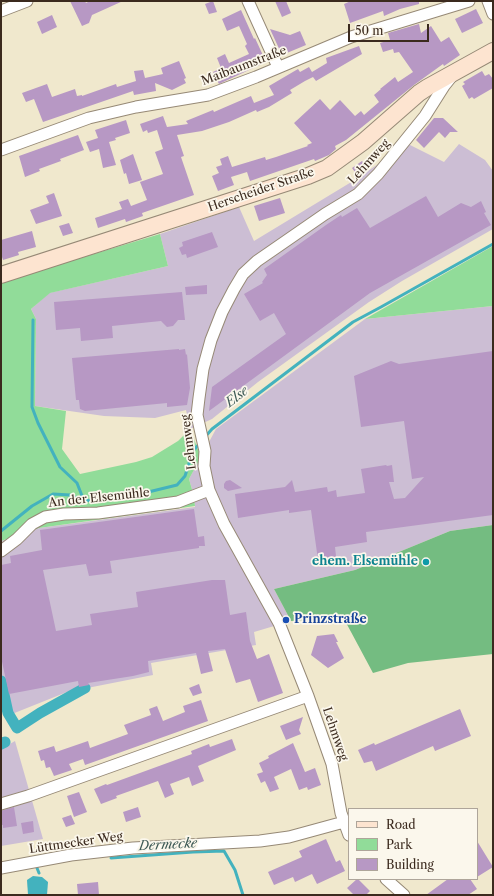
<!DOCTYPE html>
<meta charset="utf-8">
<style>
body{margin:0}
#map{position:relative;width:494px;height:896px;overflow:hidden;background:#f0e8cd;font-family:"Libre Caslon Text",serif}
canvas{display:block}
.frame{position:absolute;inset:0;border:2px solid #3b2a1e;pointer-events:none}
.legend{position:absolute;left:348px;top:808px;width:130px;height:72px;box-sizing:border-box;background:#fbf7ec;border:1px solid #aea59a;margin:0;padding:5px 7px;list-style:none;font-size:12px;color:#3b2a1e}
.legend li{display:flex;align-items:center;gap:8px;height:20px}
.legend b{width:20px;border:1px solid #aea59a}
.scale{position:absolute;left:348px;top:24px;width:81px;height:18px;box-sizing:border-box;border:2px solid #3b2a1e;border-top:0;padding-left:5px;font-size:12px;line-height:14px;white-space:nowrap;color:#3b2a1e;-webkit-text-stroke:3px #fbf7ec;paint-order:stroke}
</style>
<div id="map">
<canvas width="494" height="896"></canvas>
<div class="frame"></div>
<ul class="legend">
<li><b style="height:5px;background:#fde4d0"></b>Road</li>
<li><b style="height:11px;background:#91dc99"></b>Park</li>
<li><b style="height:11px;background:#b798c4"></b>Building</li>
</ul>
<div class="scale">50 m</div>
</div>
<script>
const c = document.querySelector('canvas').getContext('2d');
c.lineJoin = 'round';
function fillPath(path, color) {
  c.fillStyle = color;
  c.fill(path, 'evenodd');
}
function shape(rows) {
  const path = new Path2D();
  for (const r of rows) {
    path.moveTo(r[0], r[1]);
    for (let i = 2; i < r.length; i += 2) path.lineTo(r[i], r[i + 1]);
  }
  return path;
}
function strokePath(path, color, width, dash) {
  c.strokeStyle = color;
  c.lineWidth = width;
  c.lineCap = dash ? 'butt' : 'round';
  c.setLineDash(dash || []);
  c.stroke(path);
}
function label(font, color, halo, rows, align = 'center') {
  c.font = font + ' "Libre Caslon Text",serif';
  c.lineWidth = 3.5;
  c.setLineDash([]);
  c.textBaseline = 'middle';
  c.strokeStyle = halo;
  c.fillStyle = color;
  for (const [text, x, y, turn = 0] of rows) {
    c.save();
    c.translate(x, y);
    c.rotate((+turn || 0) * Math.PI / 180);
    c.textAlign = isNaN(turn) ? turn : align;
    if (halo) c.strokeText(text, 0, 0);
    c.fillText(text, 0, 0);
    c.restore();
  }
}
fillPath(shape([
 [408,144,444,162,459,144,485,160,493,171,493,229,402,281,369,302,258,382,212,419,190,429,186,410,155,418,104,416,35,406,36,319,31,309,49,293,168,266,160,234,239,207,254,241,353,181],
 [493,306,493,525,450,531,355,570,274,589,291,621,254,632,256,645,151,663,153,675,67,692,7,716,1,687,1,541,39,528,195,507,193,493,189,479,216,429,365,319],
 [15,741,43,839,1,846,1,749]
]), '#ccbed4');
fillPath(shape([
 [160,234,168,266,50,293,31,309,36,319,35,406,66,411,62,449,80,474,136,462,152,457,178,441,190,429,201,457,189,479,193,493,195,506,39,528,1,541,1,282],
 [493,246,493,306,365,319]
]), '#91dc99');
fillPath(shape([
 [493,525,493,654,408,663,373,673,343,617,291,621,274,589,355,570,450,531]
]), '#74bc81');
fillPath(shape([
 [33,876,42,877,48,882,47,895,28,895,27,880]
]), '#43b2be');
strokePath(shape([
 [33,320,32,407,38,423,60,467,77,483,84,501],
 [205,437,212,429,353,322,381,307,493,244],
 [1,531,32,506,53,494,70,495,84,501,136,495,177,485,185,476,193,451,200,443],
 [111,858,193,852,224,851,235,870,243,895],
 [37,868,39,873]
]), '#43b2be', 3);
strokePath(shape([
 [1,681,8,713,17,728,40,713,85,688],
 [1,744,5,742]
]), '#43b2be', 11);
fillPath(shape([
 [70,1,85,1,86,3,90,1,123,1,92,15,89,23,82,26],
 [213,1,217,12,209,14,205,4],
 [275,1,286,1,291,13,282,17],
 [351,1,419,1,419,4,400,9,384,16,383,11,350,23,344,4],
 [476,9,483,23,462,33,455,19],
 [241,10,254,39,255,38,266,62,219,84,213,72,221,68,217,58,225,54,229,63,249,54,245,46,247,44,239,26,227,31,222,19],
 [52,15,57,27,42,34,37,22],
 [419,24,421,33,431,26,441,42,449,37,460,55,444,66,443,64,414,85,346,140,335,146,336,149,329,155,315,161,314,159,250,181,247,172,231,177,234,185,218,191,212,176,219,173,216,167,222,165,220,159,228,156,232,167,265,157,266,160,276,157,308,146,307,145,312,143,294,123,320,99,330,110,340,100,355,116,361,111,364,115,379,102,374,95,381,89,380,89,395,77,398,82,413,72,399,52,394,53,393,49,383,52,380,43,390,40,388,33],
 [270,29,290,35,300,31,306,45,282,55],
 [359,46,362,54,316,81,313,77,305,81,290,90,292,93,269,107,257,112,256,110,229,122,202,131,177,135,184,156,181,157,194,195,142,213,143,216,126,222,125,219,98,228,95,218,122,209,119,202,128,199,131,206,147,200,140,182,163,174,155,152,163,149,157,130,148,133,147,130,143,132,140,124,163,116,167,127,188,124,186,121,213,110,214,112,251,96,254,103,274,95,269,86,298,69,300,72,309,67,312,72,327,63,326,58],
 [179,61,186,78,184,79,186,83,172,90,155,83,156,91,134,95,133,91,43,122,34,99,26,102,22,93,47,84,52,97,75,89,77,96,82,95,82,96,116,84,117,87,136,81,134,71,143,70,145,78,163,74,161,68],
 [482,71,485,76,489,74,493,79,493,88,474,99,472,97,469,99,462,86,465,84,463,82],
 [434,118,443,118,458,132,450,132,445,138,439,132,424,148,416,140],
 [126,120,130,133,115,138,116,140,109,142,116,165,103,168,99,149,90,152,86,142,98,138,95,130],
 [78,135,84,150,60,159,61,161,39,169,40,171,25,177,19,156],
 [133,154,142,180,129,184,126,173,124,174,120,160],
 [362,161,367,167,357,175,352,168],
 [54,193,62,216,36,224,30,210,49,203,46,196],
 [426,196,438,217,461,203,471,207,481,201,486,212,484,213,491,225,370,293,209,411,212,387,286,334,274,313,260,321,244,294,263,283,262,282,267,275,264,269,326,225,341,215,342,217,357,208,370,228],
 [280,198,285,213,259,221,254,206],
 [69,223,73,233,63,236,59,226],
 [32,231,36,247,18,252,19,255,3,260,1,254,1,240],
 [212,232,218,247,187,258,186,254,182,255,179,248,183,246,182,242],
 [207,285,207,294,186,295,185,287],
 [182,292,185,320,178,320,173,326,167,327,161,321,112,326,113,338,81,341,80,328,56,330,54,302],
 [179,349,179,350,185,349,186,355,187,354,190,388,187,405,167,407,167,403,85,411,80,409,79,400,76,400,72,358],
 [493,351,493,515,366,532,367,542,335,547,337,565,319,567,311,510,289,513,289,510,238,518,235,494,285,487,292,480,295,492,327,487,328,492,336,490,337,497,365,493,361,469,386,465,387,466,392,465,394,482,389,482,394,499,405,498,424,477,412,479,404,421,361,427,354,376,391,361,399,364],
 [230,480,242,488,228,491,224,488,224,484,226,481],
 [194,509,198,537,204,536,205,546,199,546,199,548,110,561,112,573,89,576,86,564,43,570,56,631,92,625,90,614,138,607,136,592,212,580,225,580,230,615,246,612,250,641,257,659,269,654,283,693,258,702,250,679,236,683,225,649,208,651,213,671,201,674,196,653,148,661,149,672,133,676,88,683,89,685,79,687,78,681,9,694,1,657,1,565,11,563,10,556,42,550,40,530],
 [334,634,338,642,336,642,344,658,328,668,311,655,317,636],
 [199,684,202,693,193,696,189,688],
 [201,700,208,721,85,765,83,759,69,764,72,770,54,776,50,767,46,768,44,760,41,761,38,751,54,746,56,752,88,741,90,748,128,734,124,725,151,715,149,709,157,706,163,721,185,712,183,706],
 [460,709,471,736,435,751,433,746,376,771,372,761,364,763,358,750,374,743,375,745],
 [303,717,299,730,301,734,286,740,280,726],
 [232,739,236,750,198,766,204,781,192,786,189,777,170,784,174,794,165,798,158,781,116,796,117,798,101,804,94,789,106,784,107,785,192,754,191,751,209,744,210,747],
 [293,743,305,772,315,768,321,785,308,790,307,787,299,790,291,769,274,777,279,789,270,792,265,781,261,783,257,774,263,772,259,763,269,758,268,756],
 [79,792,87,812,74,817,67,796],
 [14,807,17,826,3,828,3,825,1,825,1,811],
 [138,807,141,817,126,822,123,812],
 [71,815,75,824,66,827,62,818],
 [33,821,34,832,23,834,21,823],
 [326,839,336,862,340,860,345,871,317,884,312,874,295,882,293,877,274,885,268,872,302,857,299,851],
 [477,841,493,867,477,877],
 [357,879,358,879,370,891,366,895,354,895,347,888],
 [448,879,470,879,477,889,468,895,426,895],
 [98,882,99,895,78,895,77,884]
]), '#b798c4');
const minor = shape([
 [248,1,278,67],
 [488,1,493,14],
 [1,11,27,1],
 [1,150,89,118,136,107,208,95,256,77,351,37,469,1],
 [1,551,17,539,32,524,45,517,64,514,98,513,178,502,209,490],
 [1,804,28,796,308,696],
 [349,835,341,813,332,764,308,696,279,623,224,524,209,490,204,466,205,451,197,415,199,398,203,369,211,340,222,312,234,289,243,274,257,261,325,214,358,194,378,174,425,116,444,86,452,76],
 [1,868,71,855,133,848,260,841,289,837,344,822],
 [386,879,404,895]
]);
const secondary = shape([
 [1,275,308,176,327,168,363,142,419,93,428,87,493,51]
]);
strokePath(minor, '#968976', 13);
strokePath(secondary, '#968976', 18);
strokePath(minor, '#fff', 11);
strokePath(secondary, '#fde4d0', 16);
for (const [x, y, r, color] of [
 [426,562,4,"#0f9aa8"],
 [286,620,4,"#1a4fb4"]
]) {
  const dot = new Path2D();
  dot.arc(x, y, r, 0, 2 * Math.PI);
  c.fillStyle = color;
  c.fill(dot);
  strokePath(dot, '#fbf7ec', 1.5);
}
label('12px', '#3b2a1e', '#fbf7ec', [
 ["Maibaumstraße",244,66,-21],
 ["Lehmweg",369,162,-48],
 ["Herscheider Straße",261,190,-19],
 ["Lehmweg",189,442,-97],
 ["An der Elsemühle",99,498,-6],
 ["Lehmweg",335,734,71],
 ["Lüttmecker Weg",76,843,-8]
]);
label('bold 12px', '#0d838f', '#fbf7ec', [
 ["ehem. Elsemühle",418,562]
], 'right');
label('bold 12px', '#164399', '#fbf7ec', [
 ["Prinzstraße",294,620]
], 'left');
label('italic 13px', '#3e5a56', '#fbf7ec', [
 ["Else",237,397,-37],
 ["Dermecke",168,845,-3]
]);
</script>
